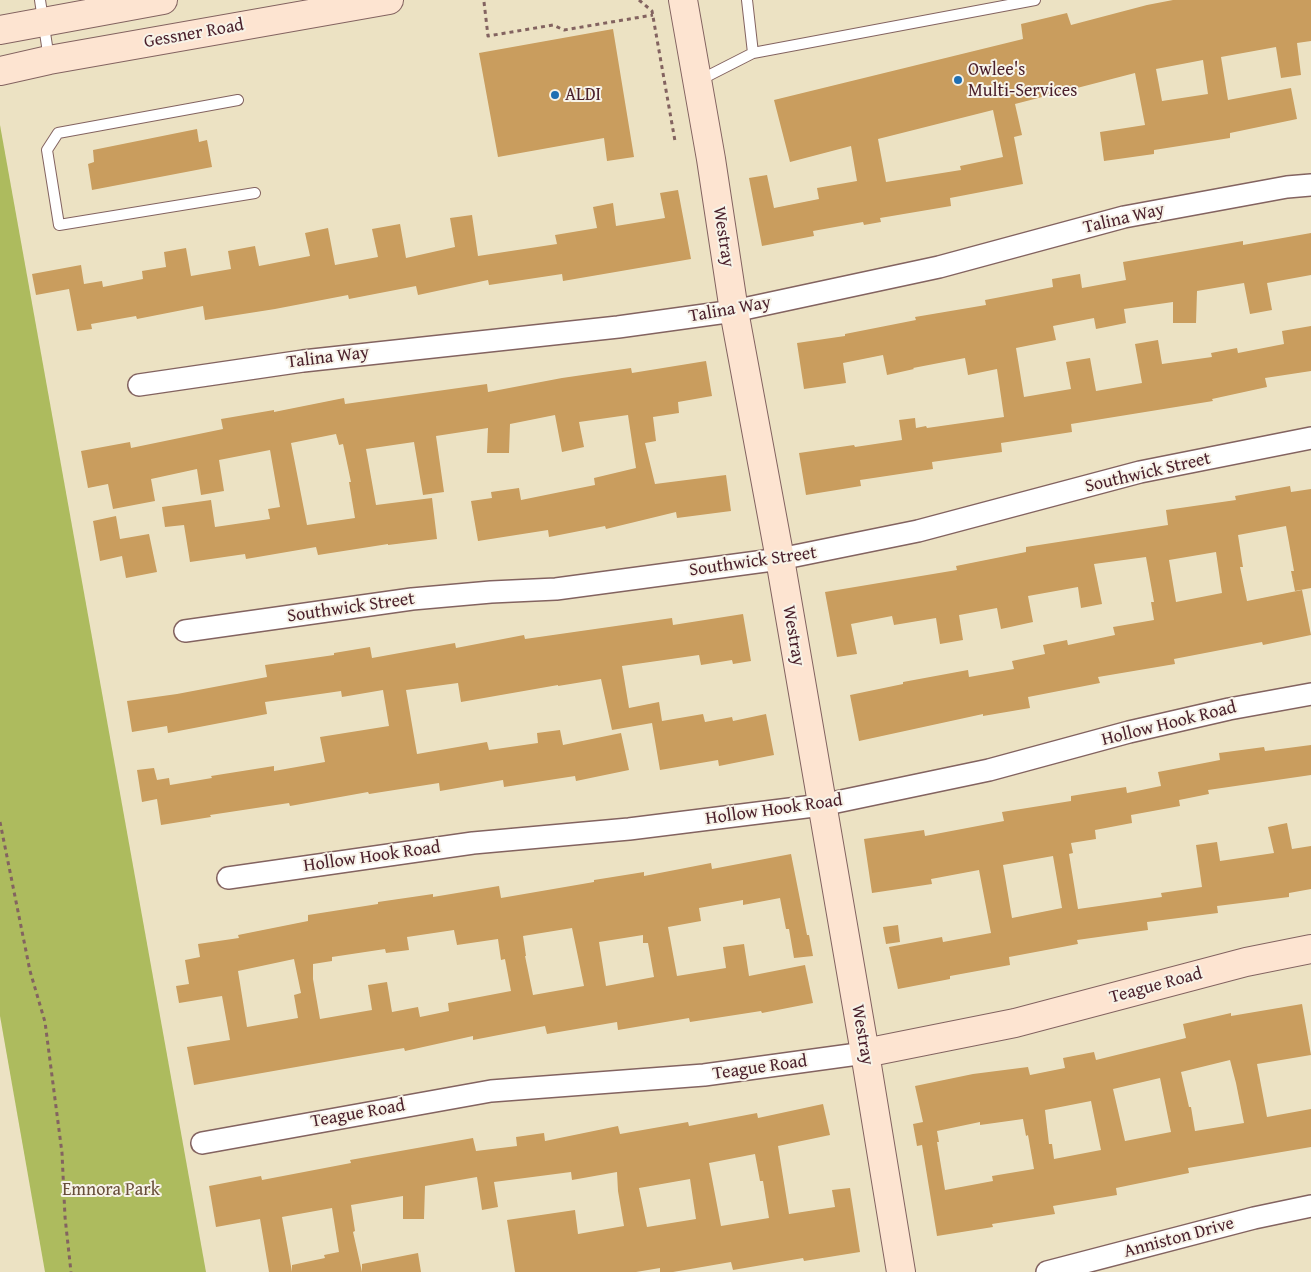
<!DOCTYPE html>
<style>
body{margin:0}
canvas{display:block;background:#ece2c3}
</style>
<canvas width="1311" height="1272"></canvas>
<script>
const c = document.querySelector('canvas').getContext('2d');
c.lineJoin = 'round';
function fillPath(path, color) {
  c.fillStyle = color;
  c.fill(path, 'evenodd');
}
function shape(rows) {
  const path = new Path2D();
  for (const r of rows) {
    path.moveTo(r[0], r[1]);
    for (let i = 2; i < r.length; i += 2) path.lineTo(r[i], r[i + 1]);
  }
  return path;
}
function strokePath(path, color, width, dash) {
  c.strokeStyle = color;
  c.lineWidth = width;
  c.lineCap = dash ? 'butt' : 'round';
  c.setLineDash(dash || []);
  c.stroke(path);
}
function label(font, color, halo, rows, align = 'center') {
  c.font = font + ' "Gentium Book Plus",serif';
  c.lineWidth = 4;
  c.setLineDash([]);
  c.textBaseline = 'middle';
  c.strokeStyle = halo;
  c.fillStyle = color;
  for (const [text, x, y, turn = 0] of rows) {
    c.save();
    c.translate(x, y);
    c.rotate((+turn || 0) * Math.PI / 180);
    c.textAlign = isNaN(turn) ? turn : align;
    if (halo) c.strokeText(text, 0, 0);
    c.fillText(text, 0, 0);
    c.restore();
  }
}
fillPath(shape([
 [0,125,206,1272,45,1272,0,1016]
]), '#adbb5e');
fillPath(shape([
 [1173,0,1311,0,1311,41,1297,43,1301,75,1281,78,1276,47,1221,57,1228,100,1291,88,1297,119,1230,133,1230,138,1154,150,1154,154,1104,161,1100,132,1145,125,1135,73,1015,104,1022,135,1014,137,1023,184,950,198,951,206,880,218,881,222,864,225,863,222,813,231,814,236,762,246,749,178,767,175,774,208,819,199,817,188,857,181,851,146,790,162,774,100,1023,39,1021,24,1067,13,1071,25,1147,5],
 [1203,60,1208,94,1162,101,1156,69],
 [993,110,1003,157,960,166,961,170,886,182,878,139],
 [613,29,634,157,607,161,604,138,498,157,479,53],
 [197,129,199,142,207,140,212,167,92,190,88,164,94,162,93,150],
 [678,190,691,259,563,281,562,274,489,285,488,280,418,295,416,286,349,299,348,295,275,309,205,320,203,306,137,319,136,316,91,324,92,329,77,331,69,289,36,295,32,274,81,265,84,284,102,281,103,287,143,279,142,271,166,267,164,252,186,248,191,276,231,269,228,251,255,246,259,266,310,256,305,233,328,228,335,265,378,257,372,229,400,224,406,258,455,247,450,218,472,215,478,256,557,244,555,235,597,228,593,207,613,203,616,226,665,218,660,193],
 [1311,233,1311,275,1267,283,1272,310,1250,314,1244,283,1197,291,1196,323,1173,323,1173,302,1124,309,1126,323,1096,329,1094,318,1053,326,1056,340,1016,348,1024,397,1071,389,1066,362,1090,358,1096,391,1142,383,1135,344,1158,340,1162,364,1212,357,1211,353,1237,348,1238,353,1284,344,1282,331,1311,326,1311,371,1265,378,1267,387,1212,399,1213,401,1071,424,1072,432,1001,443,1002,452,932,462,933,469,860,480,861,486,806,495,799,453,854,445,855,447,902,440,899,420,915,418,916,428,926,426,927,428,1004,417,997,369,968,375,965,358,913,368,914,369,887,375,883,355,843,363,846,383,804,389,797,343,845,336,845,334,916,320,915,317,986,305,985,300,1053,287,1052,279,1080,274,1082,288,1126,280,1123,262,1243,241,1243,245],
 [706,361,712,396,678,402,679,413,653,417,656,441,645,443,655,484,726,475,731,511,677,518,676,512,606,529,605,526,549,537,548,530,478,541,471,501,492,498,491,492,519,488,521,500,595,485,594,478,636,468,628,415,579,422,584,447,562,452,555,415,510,424,509,453,487,453,488,428,436,436,444,492,423,495,414,442,366,449,376,505,432,498,437,539,388,545,388,544,318,555,316,547,246,559,245,554,190,562,184,525,165,527,162,507,211,500,215,527,270,519,268,509,280,507,270,450,219,460,224,491,201,495,197,469,151,479,155,501,113,509,108,484,88,488,81,451,130,442,131,448,223,429,221,419,274,410,274,412,344,398,345,404,487,384,488,392,562,378,631,368,632,373],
 [336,434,339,445,343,444,351,482,349,482,355,518,307,525,291,443],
 [1290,486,1291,492,1311,489,1311,588,1295,591,1291,571,1294,571,1286,526,1238,535,1243,567,1240,567,1247,601,1302,590,1311,635,1263,645,1262,642,1174,659,1175,664,1098,677,1100,683,1028,697,1030,708,983,716,983,714,859,741,850,695,903,684,903,682,968,670,969,677,1014,669,1012,661,1045,654,1043,645,1067,640,1068,645,1115,635,1113,627,1154,620,1151,602,1154,602,1146,557,1094,564,1102,604,1081,608,1078,587,1028,596,1033,622,1001,629,997,608,959,615,963,640,940,644,936,618,894,625,892,616,851,624,857,654,837,657,825,592,957,570,956,566,1026,552,1026,547,1168,525,1166,510,1236,500,1235,496],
 [1216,552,1222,593,1176,602,1169,560],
 [116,516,120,539,149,534,157,572,126,578,122,556,100,561,93,521],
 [743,614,751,661,733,664,732,660,701,665,699,655,622,666,629,708,659,702,662,721,703,714,705,722,732,717,733,721,766,714,774,755,719,766,718,760,660,770,652,723,612,730,601,679,558,686,558,685,461,702,458,683,406,690,417,754,487,742,489,750,538,743,537,733,560,730,563,745,621,733,629,770,576,781,575,776,504,787,503,780,440,791,439,783,369,794,368,792,290,806,289,803,210,815,211,817,161,825,157,799,142,802,137,770,154,768,157,780,169,778,170,785,212,778,211,776,274,766,274,771,325,762,320,737,389,726,383,690,342,697,341,691,265,702,267,714,168,733,167,726,132,732,127,701,177,694,267,677,265,665,334,655,334,653,370,647,372,658,455,643,456,648,524,635,525,639,672,618,673,625],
 [1311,745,1311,775,1208,790,1209,794,1179,800,1180,806,1131,815,1132,823,1095,830,1096,839,1071,843,1073,853,1069,854,1078,909,1162,897,1161,893,1202,887,1196,845,1217,842,1220,861,1274,853,1268,827,1287,823,1292,849,1311,846,1311,889,1289,893,1289,897,1217,906,1218,913,1147,922,1148,930,1077,940,1078,944,1009,957,1010,965,950,976,950,979,898,989,889,947,942,937,943,942,991,933,979,870,931,879,932,884,872,893,864,839,924,830,925,836,1004,821,1002,812,1071,801,1071,796,1126,787,1127,793,1161,786,1158,772,1220,760,1219,753,1264,747,1265,751],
 [1053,856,1062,908,1012,918,1003,865],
 [791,854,807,935,809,935,813,956,794,958,789,929,786,929,780,898,743,905,743,900,699,908,701,921,668,927,677,976,726,968,723,947,744,944,749,976,805,965,813,1003,762,1013,761,1011,690,1022,689,1018,618,1030,617,1022,547,1034,545,1026,473,1040,473,1036,405,1051,404,1048,194,1085,187,1047,230,1040,222,996,179,1003,176,986,189,984,185,960,200,957,198,944,239,938,238,935,308,921,308,915,378,904,378,902,433,894,433,897,499,886,501,898,594,882,594,880,644,872,644,876,711,863,712,869],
 [572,928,584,986,533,995,525,956,526,956,523,936],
 [454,930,457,945,498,939,501,960,505,959,511,991,448,1003,449,1011,420,1017,418,1007,392,1012,387,982,368,985,372,1010,320,1019,313,979,313,964,332,961,332,957,385,949,386,953,409,950,407,937],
 [643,935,643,943,648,943,654,977,606,986,599,942],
 [294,959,301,993,294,995,298,1018,247,1027,238,971],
 [898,925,900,942,886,944,883,927],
 [1302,1004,1311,1055,1257,1064,1267,1117,1311,1109,1311,1147,1188,1168,1189,1173,1116,1188,1117,1195,1053,1206,1055,1214,992,1224,993,1227,937,1236,922,1145,917,1146,913,1124,923,1122,915,1086,973,1074,1028,1067,1030,1075,1065,1068,1063,1058,1094,1052,1096,1060,1186,1038,1183,1024,1231,1013,1231,1016],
 [1230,1060,1236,1083,1244,1123,1195,1131,1191,1107,1189,1107,1181,1072],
 [1160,1078,1171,1132,1125,1141,1113,1089],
 [1091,1101,1101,1150,1054,1159,1052,1144,1049,1144,1045,1110],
 [1023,1119,1026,1136,1028,1135,1034,1169,992,1176,993,1181,945,1190,937,1142,939,1142,937,1131,980,1122,980,1125],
 [823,1104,830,1135,778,1146,789,1214,835,1207,832,1190,850,1188,860,1252,804,1261,803,1258,733,1270,731,1262,673,1272,660,1272,660,1268,636,1272,515,1272,507,1220,575,1210,578,1234,624,1226,618,1191,617,1172,572,1180,571,1172,494,1182,498,1207,482,1210,477,1177,425,1186,424,1219,403,1219,403,1196,351,1205,355,1231,353,1232,362,1272,292,1272,292,1265,325,1258,324,1255,339,1252,332,1208,282,1217,292,1272,269,1272,260,1219,216,1227,209,1186,261,1176,262,1180,351,1163,350,1160,473,1138,476,1151,517,1146,516,1137,544,1133,545,1141,618,1126,620,1134,688,1122,689,1126,757,1113,758,1118],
 [755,1154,760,1181,763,1181,769,1218,721,1226,709,1163],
 [690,1179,696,1219,647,1227,639,1188],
 [418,1253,421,1272,362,1272,362,1264]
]), '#c99d5e');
const lane = shape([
 [40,0,49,59],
 [747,0,753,53,1035,0],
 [698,81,753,53],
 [238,100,58,133,47,150,59,225,255,193]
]);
const street = shape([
 [139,385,303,361,618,327,734,311,939,267,1124,217,1287,187,1311,185],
 [185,631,412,599,491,592,556,589,780,559,918,531,1140,472,1311,438],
 [228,878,473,843,629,829,822,805,989,770,1129,732,1229,709,1311,694],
 [202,1143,491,1091,704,1075,865,1053],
 [1047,1272,1254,1218,1311,1206]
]);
const secondary = shape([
 [683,0,711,159,734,311,780,559,865,1053,901,1272],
 [0,30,163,0],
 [0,71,49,60,389,0],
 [865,1053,1015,1023,1246,962,1311,949]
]);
strokePath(lane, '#836360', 12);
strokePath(street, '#836360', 24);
strokePath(secondary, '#836360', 30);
strokePath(shape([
 [639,0,652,11,675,141],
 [484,2,488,36,553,25,564,30,653,15],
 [0,822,30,971,45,1022,62,1153,65,1217,71,1272]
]), '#836360', 3, [4, 4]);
strokePath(lane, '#fff', 10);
strokePath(street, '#fff', 21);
strokePath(secondary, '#fde4d1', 28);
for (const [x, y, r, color] of [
 [958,80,5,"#1f6fb2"],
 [555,95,5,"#1f6fb2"]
]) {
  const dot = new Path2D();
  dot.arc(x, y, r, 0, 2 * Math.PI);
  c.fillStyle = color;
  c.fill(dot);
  strokePath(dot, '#f7f3e8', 2);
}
label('18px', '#4a1f2b', '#f7f3e8', [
 ["Gessner Road",194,34,-10],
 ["Talina Way",1124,219,-13],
 ["Westray",723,237,81],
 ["Talina Way",730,310,-10],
 ["Talina Way",328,358,-7],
 ["Southwick Street",1148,473,-13],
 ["Southwick Street",753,562,-8],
 ["Southwick Street",351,608,-8],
 ["Westray",793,636,80],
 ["Hollow Hook Road",1169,724,-14],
 ["Hollow Hook Road",774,810,-8],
 ["Hollow Hook Road",372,857,-8],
 ["Teague Road",1156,986,-15],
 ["Westray",862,1035,80],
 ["Teague Road",760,1068,-8],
 ["Teague Road",358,1114,-10],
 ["Anniston Drive",1179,1238,-15]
]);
label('18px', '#4a1f2b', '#f7f3e8', [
 ["Owlee's",968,70],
 ["Multi-Services",968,91],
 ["ALDI",565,95]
], 'left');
label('18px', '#684e3a', '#f7f3e8', [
 ["Emnora Park",111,1190]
]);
</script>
